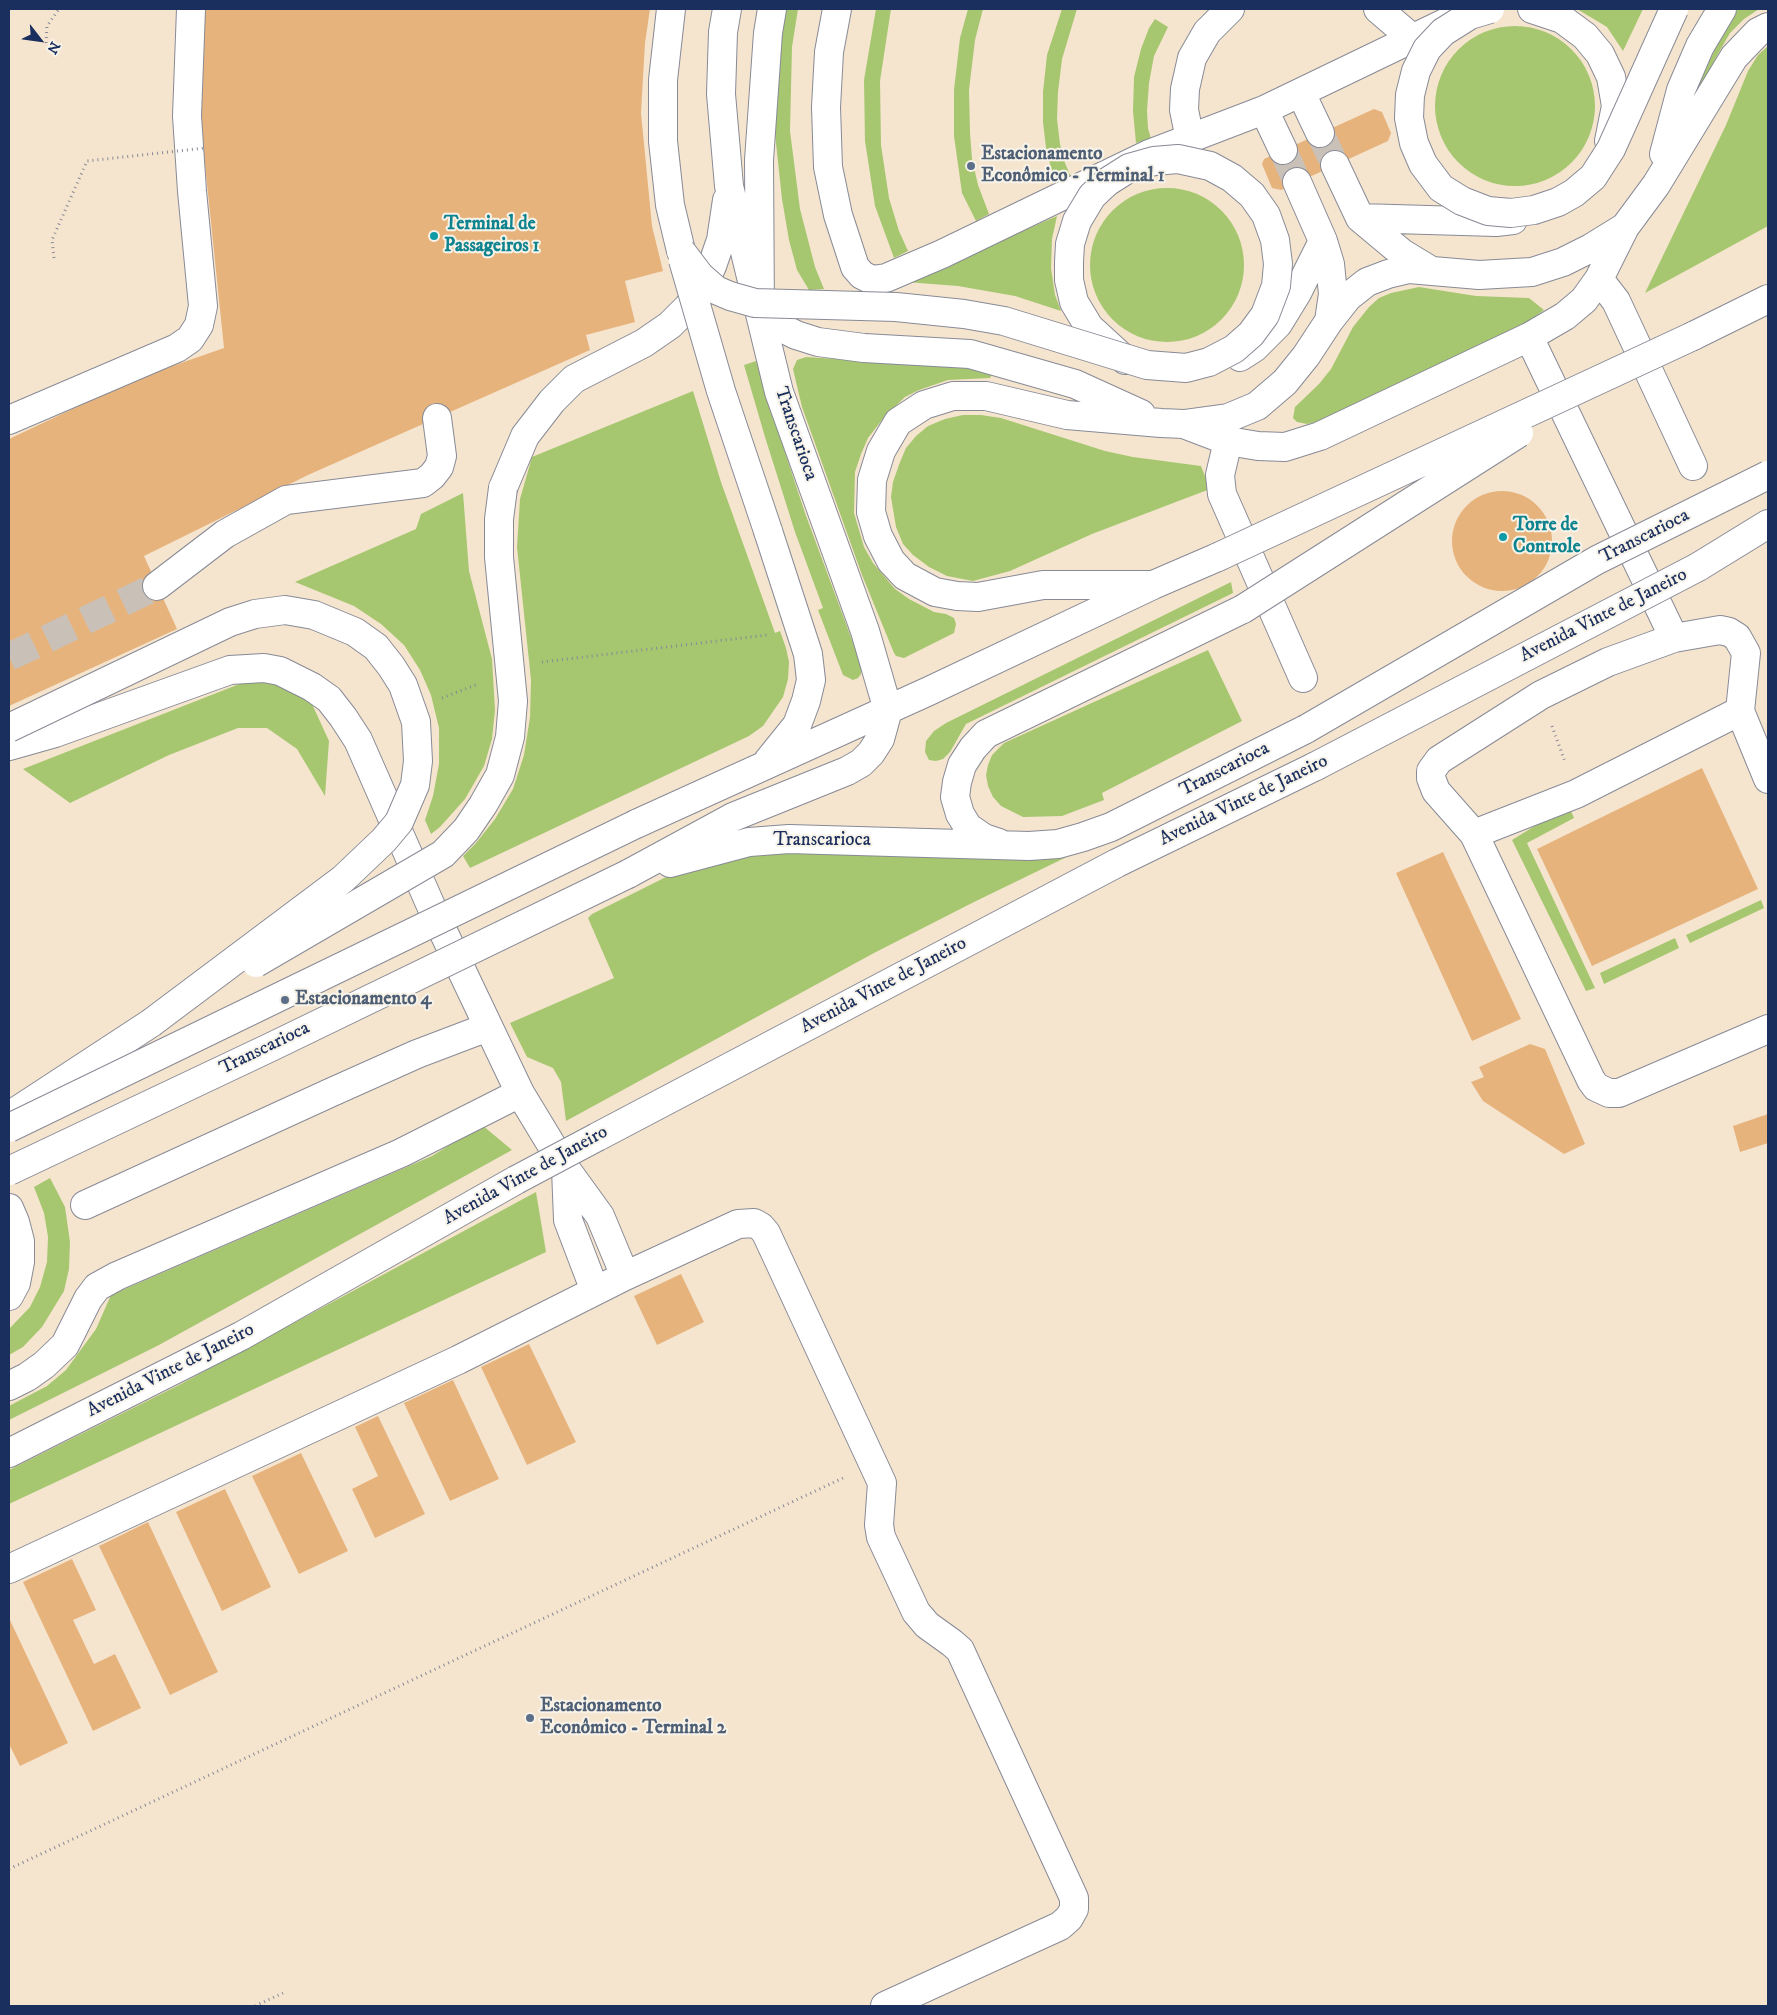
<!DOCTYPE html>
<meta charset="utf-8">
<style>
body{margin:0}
#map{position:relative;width:1777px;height:2015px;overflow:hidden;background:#f5e5cf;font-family:"IM FELL DW Pica",serif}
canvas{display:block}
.frame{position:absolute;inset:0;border:10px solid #1b2f5e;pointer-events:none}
.north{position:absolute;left:15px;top:15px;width:50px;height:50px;-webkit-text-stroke:4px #f7f3e8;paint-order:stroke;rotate:120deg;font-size:14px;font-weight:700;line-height:20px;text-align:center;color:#1b2f5e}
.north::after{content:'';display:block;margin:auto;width:18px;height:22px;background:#1b2f5e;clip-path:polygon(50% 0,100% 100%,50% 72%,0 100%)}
</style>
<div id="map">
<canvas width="1777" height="2015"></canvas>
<div class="frame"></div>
<div class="north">N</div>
</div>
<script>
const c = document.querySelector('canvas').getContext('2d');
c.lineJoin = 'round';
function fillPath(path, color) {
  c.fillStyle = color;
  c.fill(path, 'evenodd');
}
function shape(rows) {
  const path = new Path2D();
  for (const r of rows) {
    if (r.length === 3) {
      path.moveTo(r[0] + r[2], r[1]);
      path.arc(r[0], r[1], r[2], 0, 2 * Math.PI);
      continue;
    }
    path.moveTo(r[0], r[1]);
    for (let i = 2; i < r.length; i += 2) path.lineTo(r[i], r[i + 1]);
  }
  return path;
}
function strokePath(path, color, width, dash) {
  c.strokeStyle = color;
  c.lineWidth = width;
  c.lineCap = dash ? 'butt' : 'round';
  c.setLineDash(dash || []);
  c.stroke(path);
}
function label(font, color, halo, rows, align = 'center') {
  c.font = font + ' "IM FELL DW Pica",serif';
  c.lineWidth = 4;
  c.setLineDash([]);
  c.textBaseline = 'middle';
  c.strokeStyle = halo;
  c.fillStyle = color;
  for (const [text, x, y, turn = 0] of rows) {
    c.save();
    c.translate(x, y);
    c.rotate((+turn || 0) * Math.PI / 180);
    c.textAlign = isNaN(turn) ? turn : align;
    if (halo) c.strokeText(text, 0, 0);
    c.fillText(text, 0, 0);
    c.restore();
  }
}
fillPath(shape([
 [784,9,798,9,792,47,790,131,800,209,815,267,824,289,809,290,797,270,789,240,782,199,775,134,775,100],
 [876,9,891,9,880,81,881,145,889,198,899,231,908,251,894,258,875,206,865,141,864,80],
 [968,9,983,9,975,40,969,90,970,133,972,159,978,185,989,214,976,221,962,193,954,136,954,90,960,38],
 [1062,9,1077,9,1062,59,1058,92,1057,119,1060,144,1065,163,1071,177,1058,183,1051,168,1046,148,1043,122,1043,92,1047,55],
 [1577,9,1643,9,1623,51,1607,27],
 [1738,9,1759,9,1744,19,1730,33,1714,61,1690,114,1686,112,1723,32],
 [1155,19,1168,27,1154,56,1149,83,1147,111,1148,128,1151,139,1136,143,1133,111,1134,77,1141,49,1149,28],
 [1515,106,80],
 [1768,46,1768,226,1645,293,1726,125,1748,71,1758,55],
 [1167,265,77],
 [1057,216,1052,239,1051,268,1055,295,1061,311,1015,296,958,286,906,282],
 [1419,287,1476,296,1529,298,1544,310,1501,342,1354,413,1307,424,1297,422,1293,418,1295,407,1319,384,1331,369,1353,327,1369,307,1379,298,1391,293],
 [806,357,960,367,992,374,990,378,948,380,919,390,905,397,885,416,868,438,861,454,855,472,854,513,864,547,873,563,895,589,909,599,934,612,946,614,954,618,956,624,954,633,904,658,896,656,894,653,862,575,802,407,793,369,797,360],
 [756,361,779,434,805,513,862,667,861,674,858,678,853,680,843,675,818,610,823,608,795,532,765,437,744,365],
 [693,391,721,482,775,633,780,631,786,648,789,662,788,679,783,697,763,726,749,736,470,868,463,856,476,843,495,819,513,789,524,755,530,717,531,680,517,547,520,499,532,457],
 [963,415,981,415,1001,418,1105,451,1133,457,1201,466,1210,489,1092,534,1010,571,973,581,947,576,929,567,913,555,903,544,896,527,891,497,893,482,900,462,906,448,916,436,928,426,945,419],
 [463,493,469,571,492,659,495,710,492,739,484,766,465,799,440,827,431,834,425,820,433,796,439,764,439,728,431,695,420,670,404,645,381,624,354,606,295,582,416,529,421,514],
 [1231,582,1233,593,966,724,950,752,943,759,936,761,929,760,925,752,926,741,934,731,946,723],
 [1208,650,1242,721,1102,793,1104,800,1062,816,1023,817,1001,806,993,797,988,786,986,775,988,765,992,755,1004,743],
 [247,681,286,683,312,704,329,741,325,796,297,749,267,728,238,728,169,755,70,803,23,769],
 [1570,809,1574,818,1527,843,1595,988,1586,991,1512,840,1551,816],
 [739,849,1077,852,974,902,874,953,566,1121,561,1082,553,1068,527,1057,510,1023,614,978,588,918,592,914,674,873],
 [1761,900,1764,908,1690,943,1686,935],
 [1675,938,1679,948,1604,984,1600,973],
 [482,1125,512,1150,159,1345,9,1420,9,1406,47,1386,66,1370,96,1329,111,1295,432,1156],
 [50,1178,65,1207,70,1242,69,1269,64,1291,42,1327,23,1347,9,1355,9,1329,30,1307,40,1287,47,1262,48,1237,44,1213,34,1187],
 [536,1192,546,1252,9,1504,9,1470,179,1385]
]), '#a6c76f');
fillPath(shape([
 [205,9,650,9,645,43,641,113,652,226,663,271,625,281,635,322,586,335,590,350,308,475,144,556,177,629,9,706,9,439,138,378,224,348,200,116,200,67],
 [1374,109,1382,112,1391,133,1388,141,1281,190,1272,188,1262,164,1264,159],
 [1502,541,50],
 [1702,768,1758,889,1592,966,1537,849],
 [1443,852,1521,1019,1472,1041,1396,873],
 [1530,1044,1545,1049,1585,1144,1564,1154,1483,1101,1471,1082,1484,1077,1479,1067],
 [1768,1114,1768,1143,1740,1152,1733,1126],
 [681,1274,704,1322,657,1345,634,1296],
 [529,1344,576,1442,527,1465,481,1367],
 [453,1380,499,1479,450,1501,404,1403],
 [378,1416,425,1514,375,1538,352,1489,378,1476,355,1427],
 [301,1453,348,1551,299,1574,252,1476],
 [225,1489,271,1587,222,1611,176,1512],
 [148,1522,218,1672,170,1695,99,1546],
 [72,1559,96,1610,73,1620,94,1664,115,1654,141,1708,93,1731,23,1582],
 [9,1618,68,1743,20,1766,9,1744]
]), '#e7b37d');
strokePath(shape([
 [1320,133,1335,165],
 [1283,150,1297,182],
 [9,657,157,586]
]), '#c9c1b8', 28, [28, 14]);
const minor = shape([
 [671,9,663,80,663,141,670,205,681,251],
 [727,9,723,32,721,94,729,186,760,314,774,324,796,335,818,342,864,348,970,354,1075,384,1141,414],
 [837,9,829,52,826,107,828,167,838,215,855,267,862,275,872,280,886,278,942,254,1149,154,1264,110,1455,18],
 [1378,9,1413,39],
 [1532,9,1562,19,1585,36,1600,54,1611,77,1616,106,1609,141],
 [1301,93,1320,133],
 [1264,110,1283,150],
 [1190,139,1184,110,1185,89,1192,58,1207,32,1230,9],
 [1664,154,1681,90,1700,46,1722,9],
 [1335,165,1360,218,1402,253,1430,270],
 [1297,182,1323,241,1330,264,1333,294,1329,321],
 [1360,218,1496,222,1513,220],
 [1069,262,1069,280,1074,302,1089,327,1125,360],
 [1599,279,1616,301,1693,466],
 [1693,336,1768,299],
 [1529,337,1674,638],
 [1240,357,1254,348,1278,324,1297,293,1323,241],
 [9,420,177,348,190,339,199,325,203,306,192,191,187,116,191,9],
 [1186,425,1228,441,1258,446,1285,447,1320,436,1529,337,1565,316,1584,300,1599,279,1625,227],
 [1228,441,1220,475,1222,494,1303,678],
 [503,488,525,436,552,401,574,379,644,343,670,325,688,307,702,288,712,266,721,240,727,200],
 [768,531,808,654,811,680,806,701,797,725,768,761],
 [1698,567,1768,524],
 [1153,585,1043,585,978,597,957,596,935,592,905,576,891,561,878,536,871,512,872,480,881,451,898,422,924,405,953,396,986,396,1067,415,1161,423,1184,424,1228,418,1257,406,1285,382,1306,356,1329,321,1348,297,1367,282,1388,274,1409,269,1479,275,1532,272,1563,262,1591,248,1625,227,1656,185,1734,57,1758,32,1768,27],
 [157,586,225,534,286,500,423,483,432,476,439,467,442,456,437,418],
 [9,746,55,733,230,670,264,668,280,671,312,687,329,699,343,717,358,740,431,906,520,1093,566,1169,600,1216,625,1276],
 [1768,779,1740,711,1746,653,1737,637,1729,632,1720,630,1674,638,1608,662,1541,695,1439,760,1431,771,1431,778,1436,791,1474,834,1591,1080,1596,1087,1609,1093,1619,1093,1768,1029],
 [636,824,929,691,1153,585,1218,557],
 [1474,834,1576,794,1740,711],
 [999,843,984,838,968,827,960,814,955,797,957,782,962,765,973,748,986,734,1243,609],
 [670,863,749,842,789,839,1029,846,1058,844,1083,837,1111,827,1306,729],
 [628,874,733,817,847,771,861,763,871,753,880,739,888,710,865,631,779,392,760,314,759,160,768,33,772,9],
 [9,1116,151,1023],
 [597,1137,1117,863,1316,766],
 [566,1169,568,1220,595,1291],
 [85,1205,332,1092,417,1054,488,1027],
 [9,1208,15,1222,20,1241,20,1262,16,1283,9,1296],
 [9,1386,27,1377,44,1365,65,1345,88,1299,97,1287,117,1276,401,1153,520,1093],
 [9,1453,241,1336,516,1180],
 [9,1569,458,1360,625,1276,738,1224,754,1223,761,1227,766,1233,882,1483,879,1525,881,1537,916,1612,927,1625,952,1643,960,1650,1074,1898,1074,1909,1069,1918,1060,1926,885,2006]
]);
strokePath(minor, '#888a96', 30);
strokePath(shape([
 [46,43,47,26,59,9],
 [542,662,767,635],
 [442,698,478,684],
 [1552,726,1565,762],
 [9,1869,843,1478],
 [255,2006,283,1993]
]), '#888a96', 3, [1, 4]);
strokePath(minor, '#fff', 28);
const minorBridge = shape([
 [1490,9,1470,15,1443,32,1427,49,1416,71,1410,95,1409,118,1414,143,1423,164,1441,188,1462,201,1488,211,1511,213,1534,210,1558,202,1574,193,1593,177,1611,149,1674,9],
 [681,251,700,276,716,290,730,296,755,303,896,307,964,314,1004,321,1147,365,1186,368,1209,362,1234,349,1251,334,1265,315,1276,286,1278,264,1275,240,1266,215,1252,195,1232,178,1210,166,1178,159,1154,161,1129,168,1107,182,1092,196,1077,221,1070,244,1069,262],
 [683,260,721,391,768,531],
 [1218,557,1693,336],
 [1243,609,1519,433],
 [9,728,230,622,255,614,285,610,314,615,355,632,376,647,391,666,403,685,416,722,418,761,415,785,399,822,384,840,343,879,151,1023],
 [1306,729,1597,560,1768,475],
 [1316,766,1698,567],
 [256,963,443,854,466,830,483,805,500,775,510,737,513,701,499,557,499,519,503,488],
 [9,1128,636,824],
 [9,1171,271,1047,628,874],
 [516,1180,597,1137]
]);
strokePath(minorBridge, '#888a96', 30, []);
strokePath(shape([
 [54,258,52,240,87,161,205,148]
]), '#888a96', 3, [1, 4]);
strokePath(minorBridge, '#fff', 28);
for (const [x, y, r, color] of [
 [971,166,5,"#5c6f8a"],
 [434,236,5,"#0f9aa8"],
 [1503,537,5,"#0f9aa8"],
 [285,1000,5,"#5c6f8a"],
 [530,1718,5,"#5c6f8a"]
]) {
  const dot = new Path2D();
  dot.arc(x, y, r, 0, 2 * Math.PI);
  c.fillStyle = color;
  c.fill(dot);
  strokePath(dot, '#f7f3e8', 2);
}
label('bold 19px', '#4e5e75', '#f7f3e8', [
 ["Estacionamento",981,155],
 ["Econômico - Terminal 1",981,177],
 ["Estacionamento 4",295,1000],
 ["Estacionamento",540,1707],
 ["Econômico - Terminal 2",540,1729]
], 'left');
label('bold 19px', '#0d838f', '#f7f3e8', [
 ["Terminal de",444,225],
 ["Passageiros 1",444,247],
 ["Torre de",1513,526],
 ["Controle",1513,548]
], 'left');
label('19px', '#1b2f5e', '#f7f3e8', [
 ["Transcarioca",795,434,71],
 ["Transcarioca",1645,537,-27],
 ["Avenida Vinte de Janeiro",1604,616,-27],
 ["Transcarioca",1225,770,-27],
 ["Avenida Vinte de Janeiro",1244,801,-26],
 ["Transcarioca",822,841],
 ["Avenida Vinte de Janeiro",884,986,-28],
 ["Transcarioca",265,1049,-26],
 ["Avenida Vinte de Janeiro",526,1176,-29],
 ["Avenida Vinte de Janeiro",171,1371,-27]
]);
</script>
